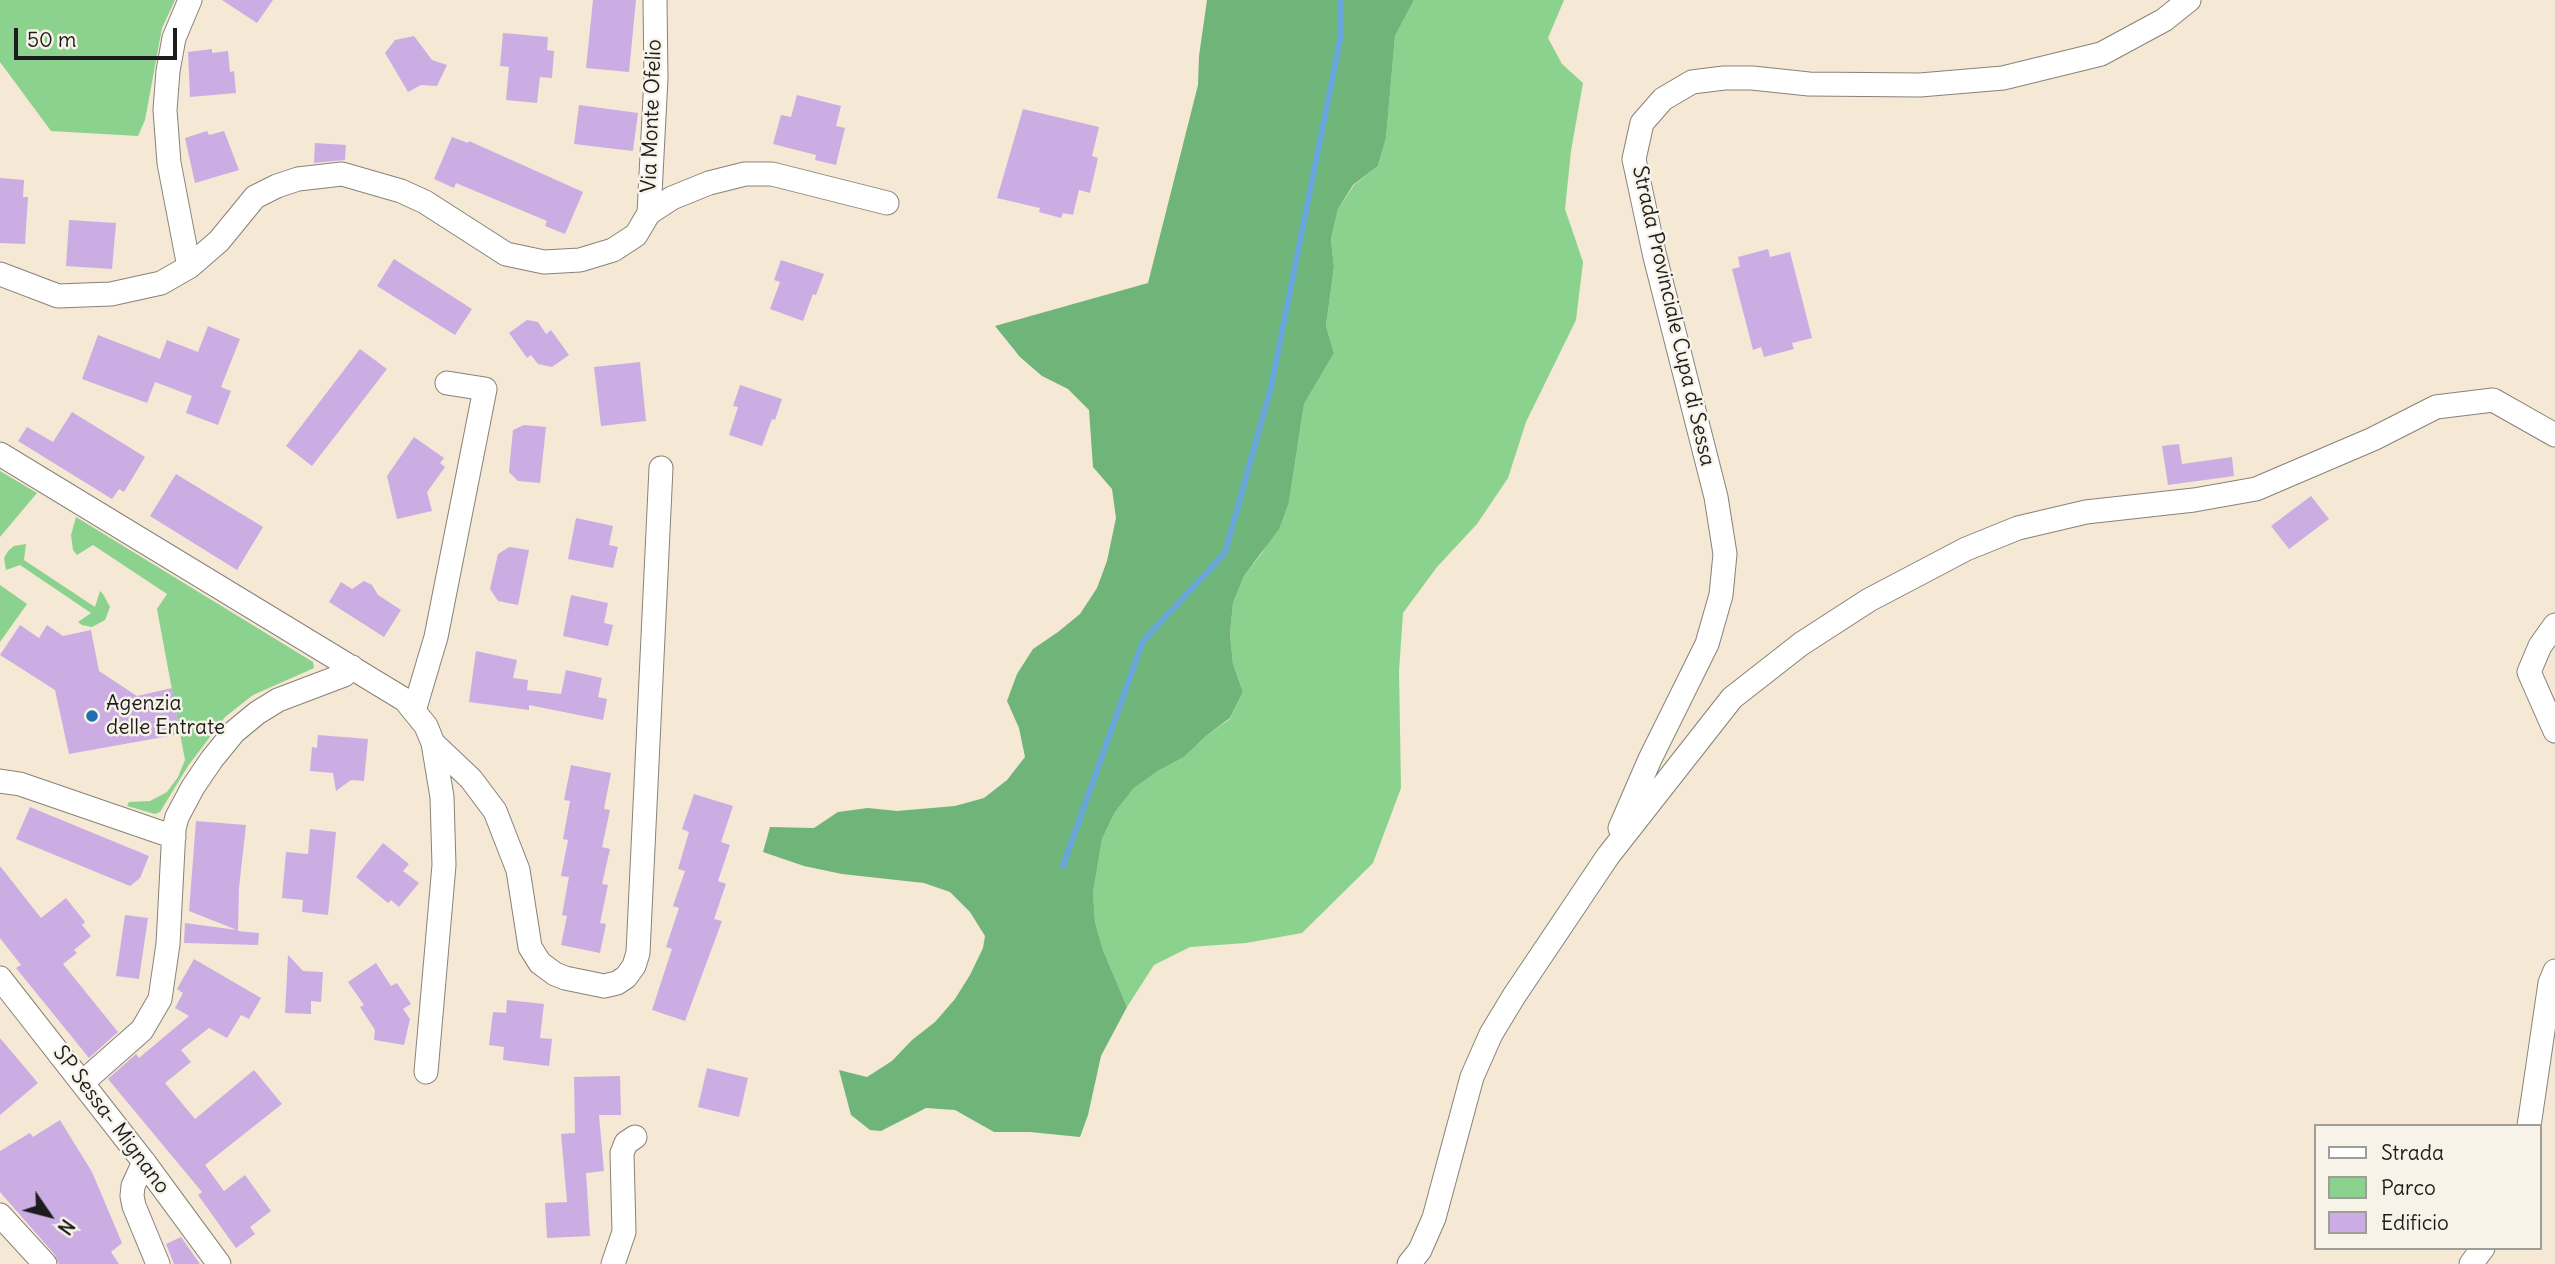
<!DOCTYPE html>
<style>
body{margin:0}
#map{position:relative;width:2555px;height:1264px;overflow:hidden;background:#f5e8d4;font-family:Delius,sans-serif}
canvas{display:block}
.legend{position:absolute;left:2314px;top:1124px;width:228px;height:126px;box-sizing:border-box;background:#f7f3e8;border:2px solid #9f9d96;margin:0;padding:9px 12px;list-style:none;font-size:21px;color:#1c1c1c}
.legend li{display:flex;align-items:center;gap:14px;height:35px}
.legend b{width:35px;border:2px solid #9f9d96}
.north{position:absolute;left:14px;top:1180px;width:70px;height:70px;-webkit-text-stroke:5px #f7f3e8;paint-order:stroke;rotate:125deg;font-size:19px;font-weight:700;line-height:28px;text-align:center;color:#1c1c1c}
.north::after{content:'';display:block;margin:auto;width:24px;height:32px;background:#1c1c1c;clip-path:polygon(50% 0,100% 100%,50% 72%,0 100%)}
.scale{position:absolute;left:14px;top:28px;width:163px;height:32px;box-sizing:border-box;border:4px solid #1c1c1c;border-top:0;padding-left:9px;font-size:21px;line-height:24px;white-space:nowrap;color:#1c1c1c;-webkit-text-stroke:5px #f7f3e8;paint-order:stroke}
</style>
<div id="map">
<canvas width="2555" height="1264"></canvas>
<ul class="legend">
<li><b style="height:9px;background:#fff"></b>Strada</li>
<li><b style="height:19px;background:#8ad28e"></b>Parco</li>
<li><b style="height:19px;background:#cbade4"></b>Edificio</li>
</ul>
<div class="north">N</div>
<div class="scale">50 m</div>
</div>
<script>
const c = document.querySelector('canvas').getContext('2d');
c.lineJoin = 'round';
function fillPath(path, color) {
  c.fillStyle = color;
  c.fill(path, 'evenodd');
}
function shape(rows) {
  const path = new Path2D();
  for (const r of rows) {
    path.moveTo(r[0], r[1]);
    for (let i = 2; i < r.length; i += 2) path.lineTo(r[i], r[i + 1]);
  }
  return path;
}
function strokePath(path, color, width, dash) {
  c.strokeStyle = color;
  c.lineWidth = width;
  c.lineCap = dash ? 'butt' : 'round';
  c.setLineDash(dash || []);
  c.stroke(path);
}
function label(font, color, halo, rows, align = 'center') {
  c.font = font + ' Delius,sans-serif';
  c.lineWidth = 5;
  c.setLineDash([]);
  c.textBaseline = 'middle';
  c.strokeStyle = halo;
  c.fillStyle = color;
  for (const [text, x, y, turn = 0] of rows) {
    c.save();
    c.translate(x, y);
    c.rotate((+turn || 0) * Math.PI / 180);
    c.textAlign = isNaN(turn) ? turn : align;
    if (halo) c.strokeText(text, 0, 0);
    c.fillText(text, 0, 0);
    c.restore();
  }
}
fillPath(shape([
 [0,0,175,0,162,28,145,120,138,136,51,131,0,62],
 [1414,0,1564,0,1548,38,1562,64,1583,83,1571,151,1565,209,1583,262,1576,320,1526,422,1508,478,1477,524,1437,567,1403,613,1399,671,1401,788,1373,863,1302,933,1246,943,1190,947,1154,965,1127,1007,1103,950,1095,922,1093,893,1102,839,1115,812,1134,788,1158,771,1184,757,1206,736,1230,719,1243,692,1233,664,1230,634,1233,603,1244,576,1262,553,1289,502,1304,404,1334,353,1326,326,1334,267,1331,239,1338,209,1354,185,1378,166,1386,138,1395,36],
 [0,471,37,493,0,537],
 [76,517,313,662,314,668,253,695,225,717,188,766,160,812,155,814,127,806,129,802,150,801,167,792,178,777,185,760,157,609,167,594,93,545,77,555,73,550,71,535],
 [26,544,24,560,95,607,100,591,103,594,110,607,105,620,92,627,82,625,78,622,91,613,20,565,6,570,4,558,8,551,14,546],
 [0,585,27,604,0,642]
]), '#8ad28e');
fillPath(shape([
 [1207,0,1414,0,1395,36,1386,138,1378,166,1353,185,1338,209,1331,239,1334,267,1326,326,1334,353,1304,404,1289,502,1279,529,1244,576,1233,603,1230,634,1233,664,1243,692,1230,718,1206,736,1184,757,1158,771,1134,788,1115,812,1102,839,1093,893,1095,922,1103,950,1127,1007,1101,1056,1088,1115,1080,1137,1030,1132,994,1132,955,1110,926,1108,881,1131,870,1130,851,1115,839,1070,867,1077,892,1061,912,1040,935,1022,955,999,970,975,983,948,985,936,970,912,950,892,924,883,842,874,804,866,763,852,770,827,814,828,838,812,868,808,897,811,955,806,984,798,1007,780,1025,757,1019,728,1007,701,1017,674,1033,649,1058,632,1080,614,1097,588,1107,561,1116,518,1112,489,1093,467,1089,410,1068,389,1042,376,1020,357,995,326,1148,283,1198,85,1199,56]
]), '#6fb479');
strokePath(shape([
 [1063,866,1143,641,1225,553,1271,387,1341,35,1340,0]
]), '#68a5d9', 6);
fillPath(shape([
 [222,0,273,0,257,23],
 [593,0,636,0,629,72,586,68],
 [503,33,548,37,547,50,554,51,552,78,540,77,537,103,506,100,509,67,500,66],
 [414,36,432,60,447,65,437,86,421,85,408,92,385,53,395,40],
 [212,49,212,53,228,51,230,72,234,71,236,93,190,97,188,52],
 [797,95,841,106,836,126,845,128,836,165,815,160,816,155,773,144,781,115,791,117],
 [579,105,638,113,633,151,574,144],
 [1023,109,1099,127,1092,156,1098,158,1090,193,1079,190,1073,215,1063,213,1061,218,1039,212,1040,208,997,198],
 [207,131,209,135,224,131,239,170,195,183,185,138],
 [452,137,468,143,469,141,583,192,565,234,545,226,547,221,456,183,454,188,434,179],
 [315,143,346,145,345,160,314,163],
 [0,178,24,180,23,197,28,197,25,244,0,243],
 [69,220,116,223,112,269,66,266],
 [1768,249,1770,257,1790,252,1812,338,1792,343,1794,349,1764,357,1761,347,1753,350,1732,269,1740,267,1738,257],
 [394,259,472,309,455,335,377,286],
 [781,260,824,274,816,295,813,294,803,321,770,309,780,282,774,280],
 [527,320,538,322,546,334,551,330,569,355,552,367,538,364,531,355,527,358,509,333],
 [208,326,240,339,221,387,231,391,218,425,186,413,192,396,155,382,147,403,82,379,98,335,160,359,167,340,198,352],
 [360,349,387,369,312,466,286,446],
 [640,362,646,421,601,426,594,367],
 [740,385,782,399,775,420,772,419,762,446,729,435,738,407,733,406],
 [72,412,145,457,124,492,119,489,112,499,18,441,27,427,53,442],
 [524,425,546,427,540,483,518,481,509,472,513,430],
 [414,437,444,458,440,463,445,467,427,492,432,511,397,519,387,476],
 [2179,444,2182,464,2232,457,2234,476,2168,485,2162,446],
 [176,474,263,527,237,570,150,516],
 [2311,496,2329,519,2289,549,2271,526],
 [576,518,613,526,609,545,618,547,613,568,568,559],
 [509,547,529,550,518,605,498,601,490,589,498,554],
 [364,581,372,585,378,595,401,610,384,637,329,602,341,582,352,589],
 [571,595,608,603,604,623,613,625,608,646,563,636],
 [20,625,39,638,47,625,63,636,91,630,99,671,137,696,172,688,180,734,69,754,55,690,0,655],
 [476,651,517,660,513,678,528,680,527,690,561,694,566,670,602,678,598,697,607,699,603,720,529,705,529,710,469,702],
 [318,735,368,739,364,781,351,780,336,791,333,773,310,771,312,747,317,748],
 [571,765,611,773,604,809,610,810,602,847,610,849,602,884,608,885,600,923,606,924,600,953,561,945,567,916,562,915,569,877,561,876,568,840,563,839,570,801,564,800],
 [694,794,733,806,721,842,730,845,718,881,726,884,714,919,722,921,685,1021,652,1010,672,949,666,947,679,908,673,906,685,871,678,869,689,832,682,829],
 [30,807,149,856,140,878,130,886,16,839],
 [196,821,246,825,239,888,238,931,259,933,258,945,184,943,185,923,237,930,189,911],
 [310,829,336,832,328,915,302,912,303,900,282,898,286,852,308,854],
 [383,843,409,864,403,871,419,883,399,907,391,900,388,903,356,877],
 [0,866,41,918,66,898,85,922,82,925,91,936,74,950,77,953,63,964,118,1032,89,1058,16,968,21,965,0,938],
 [125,915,148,918,139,979,116,976],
 [288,955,303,971,323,972,321,1002,311,1001,311,1014,285,1013],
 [194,959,261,998,249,1019,241,1015,227,1038,209,1028,181,1050,191,1062,165,1083,195,1119,254,1070,282,1104,205,1165,224,1191,245,1175,271,1211,250,1227,255,1234,236,1248,198,1195,202,1192,108,1079,136,1054,139,1058,189,1016,175,1008,183,993,177,989],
 [376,963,391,986,397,983,411,1004,403,1009,410,1019,404,1045,374,1040,375,1030,360,1007,364,1005,348,982],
 [507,1000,544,1004,540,1038,552,1039,549,1066,503,1060,504,1047,489,1045,493,1012,506,1013],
 [0,1038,38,1083,0,1115],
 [707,1068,748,1078,739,1117,698,1107],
 [620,1076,621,1115,599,1115,604,1171,586,1173,590,1236,547,1238,545,1203,567,1202,561,1134,575,1133,574,1077],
 [60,1120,92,1172,122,1243,111,1252,119,1264,59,1264,55,1255,0,1192,0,1151,30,1133,33,1137],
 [181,1237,200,1264,174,1264,166,1244]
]), '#cbade4');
const minor = shape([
 [649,213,672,198,709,183,745,174,772,174,887,203],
 [189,267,169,163,165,110,168,71,174,38,190,0],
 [0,274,58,296,111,294,161,283,189,267,219,241,255,197,277,186,298,179,342,174,401,191,425,202,506,254,544,262,580,260,613,250,636,235,649,213,656,78,655,0],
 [0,454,405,700,426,726,433,743,442,797,444,865,426,1072],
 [2555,625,2540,646,2529,672,2555,731],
 [414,711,436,637,485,389,447,383],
 [433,743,471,779,495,811,518,870,530,947,540,963,555,974,565,978,604,986,617,983,626,977,634,966,638,953,661,468],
 [0,781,20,784,174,837],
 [1620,828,1650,759,1707,644,1721,595,1725,554,1716,497,1655,257,1634,159,1642,123,1663,99,1692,82,1724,78,1752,78,1809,84,1920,85,2003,78,2101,54,2164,20,2189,0],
 [0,978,144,1162,219,1264],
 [83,1082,142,1030,160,999,168,944,174,829,177,817,193,787,212,759,234,732,257,713,278,700,344,675,352,667],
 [2529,1126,2550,983,2555,971],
 [144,1162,133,1186,132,1196,134,1206,158,1264],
 [0,1215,45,1264],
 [613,1264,624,1232,622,1153,626,1143,635,1137],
 [1409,1264,1420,1250,1434,1218,1472,1077,1491,1034,1514,996,1608,856,1732,698,1801,644,1869,600,1966,549,2018,528,2086,512,2194,500,2256,489,2373,439,2436,407,2493,400,2555,435],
 [2471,1264,2483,1248]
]);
strokePath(minor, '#888278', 25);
strokePath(minor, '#fff', 23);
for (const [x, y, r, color] of [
 [92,716,7,"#1f6fb2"]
]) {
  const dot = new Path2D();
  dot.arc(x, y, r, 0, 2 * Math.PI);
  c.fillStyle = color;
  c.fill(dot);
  strokePath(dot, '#f7f3e8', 2.5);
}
label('21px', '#1c1c1c', '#f7f3e8', [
 ["Via Monte Ofelio",652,116,-88],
 ["Strada Provinciale Cupa di Sessa",1673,316,77],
 ["SP Sessa- Mignano",111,1120,53]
]);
label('21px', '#1c1c1c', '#f7f3e8', [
 ["Agenzia",106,704],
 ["delle Entrate",106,728]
], 'left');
</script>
